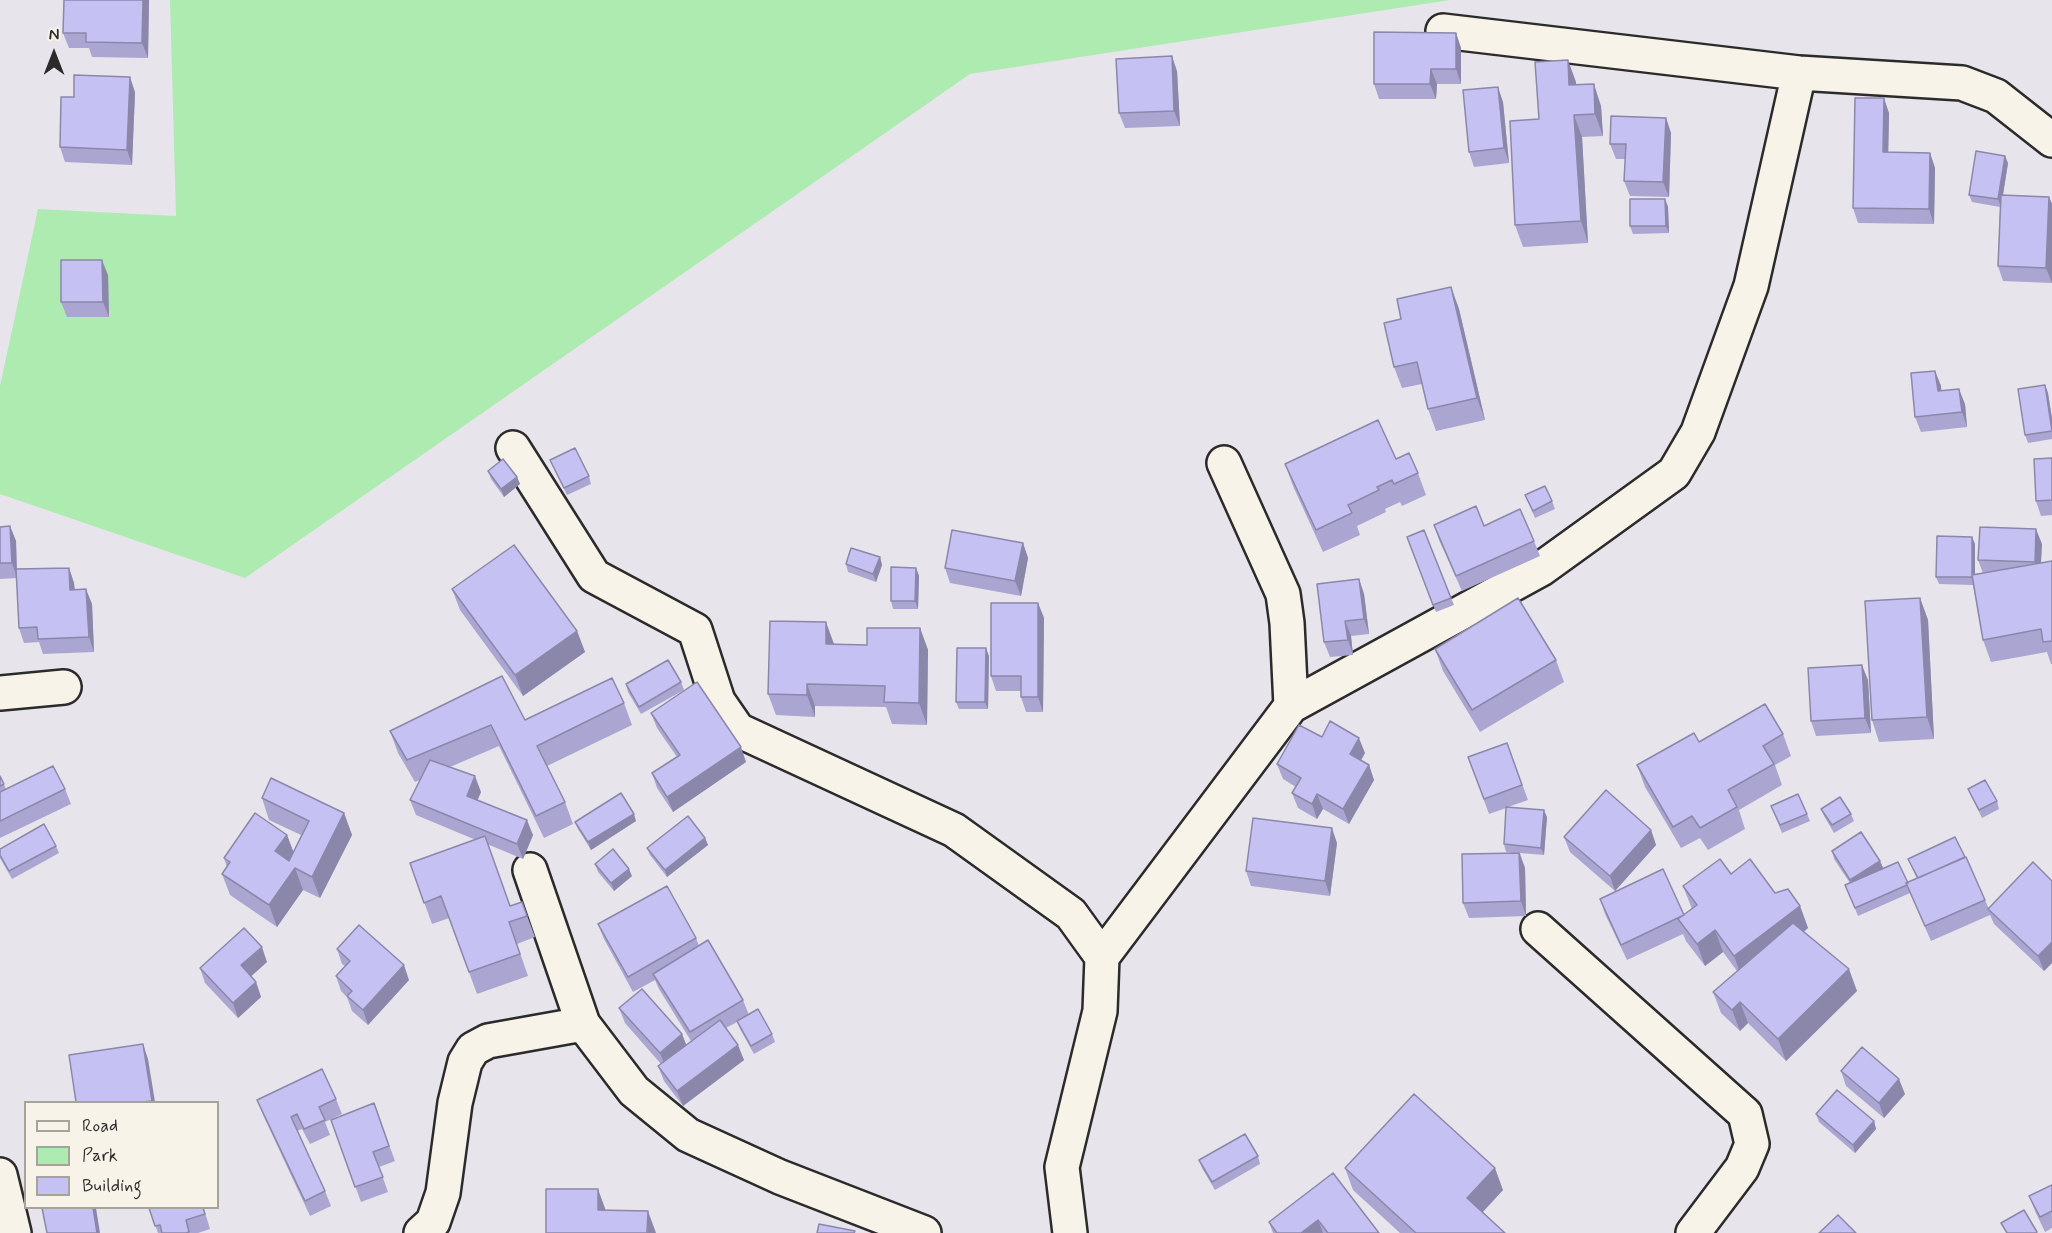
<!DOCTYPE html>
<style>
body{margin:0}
#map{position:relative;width:2052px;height:1233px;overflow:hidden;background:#e8e4eb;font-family:Mynerve,sans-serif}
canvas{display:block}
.legend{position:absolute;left:24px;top:1101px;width:195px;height:108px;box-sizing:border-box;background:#f7f3e8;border:2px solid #a5a39c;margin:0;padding:8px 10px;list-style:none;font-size:18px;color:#2b2b2b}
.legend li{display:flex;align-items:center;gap:12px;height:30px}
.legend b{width:30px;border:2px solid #a5a39c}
.north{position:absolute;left:24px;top:24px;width:60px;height:60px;-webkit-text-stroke:4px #f7f3e8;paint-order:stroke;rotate:0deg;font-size:16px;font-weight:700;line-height:24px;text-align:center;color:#2b2b2b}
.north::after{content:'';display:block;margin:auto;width:21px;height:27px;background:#2b2b2b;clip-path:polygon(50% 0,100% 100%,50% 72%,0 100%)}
</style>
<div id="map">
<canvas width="2052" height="1233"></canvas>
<ul class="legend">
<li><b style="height:8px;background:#f7f3e8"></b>Road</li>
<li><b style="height:16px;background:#adebb1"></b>Park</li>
<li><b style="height:16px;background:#c6c1f3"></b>Building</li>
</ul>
<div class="north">N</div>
</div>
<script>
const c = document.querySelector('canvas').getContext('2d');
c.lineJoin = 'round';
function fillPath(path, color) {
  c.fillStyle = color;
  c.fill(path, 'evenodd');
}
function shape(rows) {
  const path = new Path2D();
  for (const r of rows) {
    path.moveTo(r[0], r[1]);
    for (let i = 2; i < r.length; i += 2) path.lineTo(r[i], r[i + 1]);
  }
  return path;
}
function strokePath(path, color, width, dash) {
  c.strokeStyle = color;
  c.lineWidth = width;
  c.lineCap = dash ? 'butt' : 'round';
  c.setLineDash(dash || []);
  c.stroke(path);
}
fillPath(shape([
 [170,0,1450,0,970,74,245,578,0,494,0,386,38,209,176,216]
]), '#adebb1');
const minor = shape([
 [1443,31,1799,73,1962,83,1996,96,2052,140],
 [513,448,594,576,695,630,718,701,738,730,954,830,1071,914,1102,957,1100,1011,1062,1167,1070,1233],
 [1224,463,1283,594,1287,623,1291,706],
 [0,693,64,687],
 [530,870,583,1024,634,1091,688,1135,780,1177,924,1233],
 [1538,929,1745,1114,1752,1144,1742,1168,1693,1233],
 [1102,957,1291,706,1541,569,1674,473,1698,432,1751,286,1799,73],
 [0,1175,14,1233],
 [421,1233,433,1222,443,1193,455,1103,465,1062,473,1049,488,1041,583,1024]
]);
strokePath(minor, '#2b2b2b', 38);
strokePath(minor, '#f7f3e8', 33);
fillPath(shape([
 [149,0,148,58,92,57,89,48,69,48,63,33],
 [1456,33,1461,48,1461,84,1437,84,1436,99,1379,99,1374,84],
 [1177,71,1180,126,1125,128,1119,113],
 [1576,82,1576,85,1601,106,1603,136,1582,137,1588,243,1523,247,1515,225,1539,119],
 [135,92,132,165,65,162,60,147],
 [1503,102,1509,163,1474,167,1469,152],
 [1889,113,1888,152,1930,153,1935,168,1934,224,1858,223,1853,208],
 [1666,118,1671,133,1669,197,1630,196,1624,181,1626,159,1616,159,1610,144],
 [2008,163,2003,195,2049,197,2052,204,2052,283,2003,281,1998,266,2000,207,1972,202,1969,195],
 [1665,199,1668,207,1669,233,1633,234,1630,226],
 [108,275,109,317,67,317,61,302],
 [1451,287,1459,309,1485,420,1436,431,1428,409,1422,384,1402,388,1394,367,1401,319],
 [1935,371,1941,386,1941,391,1965,404,1967,427,1921,432,1915,417],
 [2045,385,2048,393,2052,419,2052,439,2028,443,2025,435],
 [2052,458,2052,515,2041,516,2036,501],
 [1396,459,1418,473,1426,495,1402,506,1400,502,1385,509,1386,512,1357,526,1360,535,1323,552,1293,486,1285,464],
 [550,460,589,476,591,484,567,495],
 [488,471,517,477,520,484,504,497,491,479],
 [1525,495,1552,501,1555,509,1535,518],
 [1434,525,1484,526,1534,541,1540,556,1462,591,1439,540],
 [10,526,16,541,17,569,69,568,74,583,75,590,92,604,94,652,43,654,39,642,24,643,19,628,17,578,0,579,0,527],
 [1424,530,1454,605,1436,612,1407,537],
 [1972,537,1975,544,1975,574,1983,573,1978,560,2042,544,2041,563,2052,561,2052,664,2051,664,2047,652,1991,662,1983,640,1973,585,1939,584,1936,577],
 [1023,543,1028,558,1021,596,950,583,945,568],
 [880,557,882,565,876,582,848,572,846,564],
 [916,568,919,576,918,609,893,609,891,601],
 [1359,579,1364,594,1369,634,1351,636,1353,655,1330,657,1324,642],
 [452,589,577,631,585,652,523,696,460,610],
 [1920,598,1928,620,1934,739,1879,742,1872,720],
 [1038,603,1044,618,1043,712,1026,712,1021,697,1021,691,996,691,991,676],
 [920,628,928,650,927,725,892,724,886,707,815,706,815,717,776,715,768,694,834,644,867,645],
 [1435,649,1556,660,1564,682,1480,732,1443,671],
 [989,656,988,709,959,709,956,702],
 [1868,680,1871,733,1816,736,1811,721],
 [681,682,684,690,641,714,628,692,626,684],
 [624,703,632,725,547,766,565,802,573,824,544,838,499,746,450,767,481,792,477,800,533,835,523,859,487,844,510,906,522,902,535,937,517,944,528,976,477,994,449,918,432,924,410,863,476,840,416,815,410,800,420,780,415,782,398,753,390,731,525,720],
 [651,713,746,762,673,812,657,788,652,773,677,757,657,728],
 [1783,734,1791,756,1775,765,1782,785,1739,810,1745,829,1708,850,1700,838,1681,848,1645,787,1637,765,1699,742],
 [1322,737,1365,753,1361,760,1369,765,1374,780,1349,824,1323,809,1317,819,1298,808,1292,793,1296,787,1283,779,1277,764],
 [1507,743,1528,800,1508,807,1547,817,1544,855,1520,853,1525,868,1526,916,1469,918,1463,903,1513,853,1506,852,1504,844,1506,808,1489,814,1468,757],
 [0,776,6,789,65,789,71,804,0,838],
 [1968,789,1997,801,1999,809,1982,818,1971,796],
 [262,798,344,813,352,835,320,898,303,890,277,927,230,895,222,874,227,867,224,858,287,835,293,852,301,835,269,820],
 [1771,806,1807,814,1810,821,1782,833],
 [1821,809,1851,814,1854,821,1834,833,1824,816],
 [636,821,591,850,578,829,575,822],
 [1651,830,1656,845,1615,891,1570,852,1564,837],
 [705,838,708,845,667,877,650,855,647,848],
 [1337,843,1330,896,1251,886,1246,871],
 [56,846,59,853,12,879,0,858,0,849],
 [1832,851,1880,861,1883,868,1880,870,1908,883,1917,879,1908,859,1985,900,1989,909,2052,881,2052,963,2044,971,1994,924,1990,915,1931,941,1910,893,1858,916,1845,885,1850,883,1834,859],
 [595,864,632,876,614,891,598,872],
 [1731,874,1775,893,1800,906,1808,928,1804,932,1857,991,1786,1061,1748,1023,1740,1031,1721,1013,1713,992,1737,971,1723,952,1705,966,1686,941,1683,934,1627,960,1605,914,1600,899,1684,915,1692,909,1683,886],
 [598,924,696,938,699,946,743,1000,749,1015,772,1034,775,1042,754,1054,740,1029,737,1022,726,1028,744,1060,683,1106,664,1081,658,1066,661,1064,625,1023,619,1008,682,1034,686,1045,691,1041,659,989,655,980,633,992,604,939],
 [337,949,409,980,368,1025,352,1011,347,997,341,991,336,976,345,966,342,964],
 [267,962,251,976,256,982,261,997,238,1018,205,983,200,968],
 [1841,1071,1905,1094,1884,1118,1846,1086],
 [336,1099,342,1114,325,1122,330,1135,310,1144,302,1129,297,1131,325,1191,331,1206,310,1216,263,1115,257,1100],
 [374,1103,395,1161,379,1167,388,1192,361,1202,331,1120],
 [1816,1114,1874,1121,1876,1129,1855,1153,1819,1122],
 [1258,1156,1260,1164,1215,1190,1202,1168,1199,1160],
 [1345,1168,1503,1190,1483,1212,1505,1233,1400,1233,1353,1190],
 [1333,1173,1379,1233,1273,1233,1269,1222],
 [2052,1185,2052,1228,2045,1232,2035,1211,2029,1196],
 [149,1208,208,1208,204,1209,210,1229,198,1233,158,1233]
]), '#aaa6d1');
fillPath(shape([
 [143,0,149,0,148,58,142,43],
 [1456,33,1461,48,1461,84,1456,69],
 [1172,56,1177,71,1180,126,1174,111],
 [1568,60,1576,82,1577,107,1569,85],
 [1431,69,1437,84,1436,99,1430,84],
 [130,77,135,92,132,165,127,150],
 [1594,84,1601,106,1603,136,1595,114],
 [1498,87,1503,102,1509,163,1504,148],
 [1884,98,1889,113,1888,167,1883,152],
 [1574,115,1582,137,1588,243,1581,221],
 [1666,118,1671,133,1669,197,1663,182],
 [1930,153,1935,168,1934,224,1929,209],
 [2005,156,2008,163,2001,207,1998,199],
 [2049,197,2052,204,2052,283,2046,268],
 [1665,199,1668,207,1669,233,1666,226],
 [102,260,108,275,109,317,103,302],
 [1451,287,1459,309,1485,420,1477,398],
 [1935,371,1941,386,1943,406,1938,391],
 [2045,385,2048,393,2052,419,2052,430],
 [1959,389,1965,404,1967,427,1962,412],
 [517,477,520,484,504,497,501,489],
 [10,526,16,541,17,578,12,563],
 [2036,529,2042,544,2040,577,2035,562],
 [1972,537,1975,544,1975,585,1972,577],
 [1023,543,1028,558,1021,596,1015,581],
 [880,557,882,565,876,582,873,574],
 [69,568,74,583,76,605,70,590],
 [916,568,919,576,918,609,915,601],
 [1359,579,1364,594,1369,634,1364,619],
 [86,589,92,604,94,652,89,637],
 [1920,598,1928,620,1934,739,1927,717],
 [1038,603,1044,618,1043,712,1038,697],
 [1345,621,1351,636,1353,655,1348,640],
 [826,622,834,644,826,644],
 [920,628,928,650,927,725,919,703],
 [577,631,585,652,523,696,515,675],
 [986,648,989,656,988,709,985,702],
 [1862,665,1868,680,1871,733,1865,718],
 [807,684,815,706,815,717,807,695],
 [1359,738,1365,753,1356,769,1350,754],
 [741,747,746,762,673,812,667,797],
 [1369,765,1374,780,1349,824,1343,809],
 [475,776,481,792,473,811,467,796],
 [1317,794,1323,809,1317,819,1312,804],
 [1544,810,1547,817,1544,855,1541,848],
 [344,813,352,835,320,898,312,877],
 [634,814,636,821,591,850,588,842],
 [527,820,533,835,523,859,517,844],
 [1332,828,1337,843,1330,896,1325,881],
 [1651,830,1656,845,1615,891,1610,876],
 [287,835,295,856,283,873,275,851],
 [705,838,708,845,667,877,665,870],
 [1519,853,1525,868,1526,916,1521,901],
 [1880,861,1883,868,1853,887,1850,880],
 [295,868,303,890,277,927,269,905],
 [629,869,632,876,614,891,611,883],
 [1800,906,1808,928,1742,978,1734,956],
 [1715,930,1723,952,1705,966,1697,944],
 [2052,942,2052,963,2044,971,2038,956],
 [262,947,267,962,247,980,241,965],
 [404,965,409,980,368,1025,363,1010],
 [1849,969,1857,991,1786,1061,1778,1039],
 [256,982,261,997,238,1018,233,1003],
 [1740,1002,1748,1023,1740,1031,1732,1010],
 [682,1034,688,1049,666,1068,660,1053],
 [143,1044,148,1059,155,1102,152,1102,152,1101],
 [738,1045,744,1060,683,1106,677,1091],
 [1899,1079,1905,1094,1884,1118,1879,1103],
 [1874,1121,1876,1129,1855,1153,1853,1145],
 [1495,1168,1503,1190,1475,1220,1467,1198],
 [598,1189,606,1211,598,1210],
 [93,1208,96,1208,100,1233,97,1233],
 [648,1211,656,1233,647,1233],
 [1318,1220,1323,1233,1301,1233]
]), '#8b87aa');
const building = shape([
 [64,0,143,0,142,43,86,42,86,33,63,33,64,0],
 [1374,32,1456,33,1456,69,1431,69,1430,84,1374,84,1374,32],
 [1172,56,1174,111,1119,113,1116,59,1172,56],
 [1568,60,1569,85,1594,84,1595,114,1574,115,1581,221,1515,225,1510,121,1539,119,1535,62,1568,60],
 [74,75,130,77,127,150,60,147,61,97,74,97,74,75],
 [1498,87,1504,148,1469,152,1463,90,1498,87],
 [1855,98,1884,98,1883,152,1930,153,1929,209,1853,208,1855,98],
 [1611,116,1666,118,1663,182,1624,181,1626,144,1610,144,1611,116],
 [1976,151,2005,156,1998,199,1969,195,1976,151],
 [2001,195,2049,197,2046,268,1998,266,2001,195],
 [1630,199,1665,199,1666,226,1630,226,1630,199],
 [61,260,102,260,103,302,61,302,61,260],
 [1451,287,1477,398,1428,409,1417,362,1394,367,1384,323,1401,319,1397,299,1451,287],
 [1935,371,1938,391,1959,389,1962,412,1915,417,1911,373,1935,371],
 [2045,385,2052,431,2025,435,2018,389,2045,385],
 [1378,420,1396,459,1409,453,1418,473,1394,484,1392,480,1377,487,1379,490,1348,505,1352,513,1316,530,1285,464,1378,420],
 [575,448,589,476,564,488,550,460,575,448],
 [2052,458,2052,500,2036,501,2034,459,2052,458],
 [503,459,517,477,501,489,488,471,503,459],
 [1545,486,1552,501,1533,511,1525,495,1545,486],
 [1476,506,1484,526,1520,509,1534,541,1456,576,1434,525,1476,506],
 [10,526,12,563,0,563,0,527,10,526],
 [1980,527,2036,529,2035,562,1978,560,1980,527],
 [952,530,1023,543,1015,581,945,568,952,530],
 [1424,530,1451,598,1433,605,1407,537,1424,530],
 [1937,536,1972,537,1972,577,1936,577,1937,536],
 [514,545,577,631,515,675,452,589,514,545],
 [851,548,880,557,873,574,846,564,851,548],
 [2052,561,2052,641,2043,642,2041,629,1983,640,1972,575,2052,561],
 [891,567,916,568,915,601,891,601,891,567],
 [69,568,70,590,86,589,89,637,38,639,37,627,19,628,16,569,69,568],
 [1359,579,1364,619,1345,621,1348,640,1324,642,1317,584,1359,579],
 [1518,598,1556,660,1472,710,1435,649,1518,598],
 [1920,598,1927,717,1872,720,1865,601,1920,598],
 [991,603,1038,603,1038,697,1021,697,1021,676,991,676,991,603],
 [770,621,826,622,826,644,867,645,867,628,920,628,919,703,884,702,885,686,807,684,807,695,768,694,770,621],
 [957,648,986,648,985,702,956,702,957,648],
 [668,660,681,682,639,707,626,684,668,660],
 [1862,665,1865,718,1811,721,1808,668,1862,665],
 [502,676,525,720,612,678,624,703,537,746,565,802,536,816,491,725,407,760,390,731,502,676],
 [697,682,741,747,667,797,652,773,680,755,651,713,697,682],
 [1765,704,1783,734,1763,746,1774,764,1728,790,1737,807,1700,828,1692,816,1673,827,1637,765,1694,733,1699,742,1765,704],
 [1330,721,1359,738,1350,754,1369,765,1343,809,1317,794,1312,804,1292,793,1301,778,1277,764,1299,725,1322,737,1330,721],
 [1507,743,1522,785,1484,799,1468,757,1507,743],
 [430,760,475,776,467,796,527,820,517,844,410,800,430,760],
 [53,766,65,789,0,821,0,792,53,766],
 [0,776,4,784,0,786,0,776],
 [271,778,344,813,312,877,295,868,269,905,222,874,230,862,224,858,255,813,287,835,275,851,289,861,309,821,262,798,271,778],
 [1985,780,1997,801,1979,810,1968,789,1985,780],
 [1606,790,1651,830,1610,876,1564,837,1606,790],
 [621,793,634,814,588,842,575,822,621,793],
 [1798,794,1807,814,1780,825,1771,806,1798,794],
 [1840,797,1851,814,1832,825,1821,809,1840,797],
 [1506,807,1544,810,1541,848,1504,844,1506,807],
 [688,816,705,838,665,870,647,848,688,816],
 [1253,818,1332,828,1325,881,1246,871,1253,818],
 [44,824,56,846,9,871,0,855,0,849,44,824],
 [1861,832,1880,861,1850,880,1832,851,1861,832],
 [485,836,510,906,522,902,527,916,509,922,520,954,469,972,441,896,424,903,410,863,485,836],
 [1955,837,1965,857,1918,878,1908,859,1955,837],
 [613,849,629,869,611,883,595,864,613,849],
 [1519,853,1521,901,1463,903,1462,854,1519,853],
 [1966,857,1985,900,1925,926,1906,883,1966,857],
 [1720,859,1731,874,1750,859,1775,893,1788,889,1800,906,1734,956,1715,930,1697,944,1678,919,1697,905,1683,886,1720,859],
 [1898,862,1908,883,1906,883,1907,885,1855,908,1845,885,1898,862],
 [2033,862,2052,881,2052,942,2038,956,1988,909,2033,862],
 [1663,869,1684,915,1621,945,1600,899,1663,869],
 [667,886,696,938,628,977,598,924,667,886],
 [1793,923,1849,969,1778,1039,1740,1002,1732,1010,1713,992,1793,923],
 [359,925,404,965,363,1010,347,996,352,991,336,976,350,961,337,949,359,925],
 [244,928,262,947,241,965,256,982,233,1003,200,968,244,928],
 [708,940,743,1000,690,1032,653,974,708,940],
 [642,989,682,1034,660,1053,619,1008,642,989],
 [758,1009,772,1034,751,1046,737,1021,758,1009],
 [720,1020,738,1045,677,1091,658,1066,720,1020],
 [143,1044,152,1101,142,1102,76,1102,69,1055,143,1044],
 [1862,1047,1899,1079,1879,1103,1841,1071,1862,1047],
 [322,1069,336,1099,319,1107,325,1120,304,1129,297,1114,291,1117,325,1191,305,1201,257,1100,322,1069],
 [1837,1090,1874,1121,1853,1145,1816,1114,1837,1090],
 [1414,1094,1495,1168,1467,1198,1505,1233,1416,1233,1345,1168,1414,1094],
 [374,1103,389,1146,373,1152,383,1177,355,1187,331,1120,374,1103],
 [1245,1134,1258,1156,1212,1182,1199,1160,1245,1134],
 [1333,1173,1379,1233,1328,1233,1318,1220,1301,1233,1277,1233,1269,1222,1333,1173],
 [2052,1185,2052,1211,2040,1217,2029,1196,2052,1185],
 [546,1189,598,1189,598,1210,648,1211,647,1233,546,1233,546,1189],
 [42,1208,93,1208,97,1233,47,1233,42,1208],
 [149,1208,203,1208,205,1214,186,1220,189,1232,186,1233,162,1233,160,1225,155,1226,149,1208],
 [2024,1210,2037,1232,2036,1233,2007,1233,2001,1223,2024,1210],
 [1838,1215,1856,1233,1819,1233,1838,1215],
 [819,1224,855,1231,854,1233,817,1233,819,1224]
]);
fillPath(building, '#c6c1f3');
strokePath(building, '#8b87aa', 1.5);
</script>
